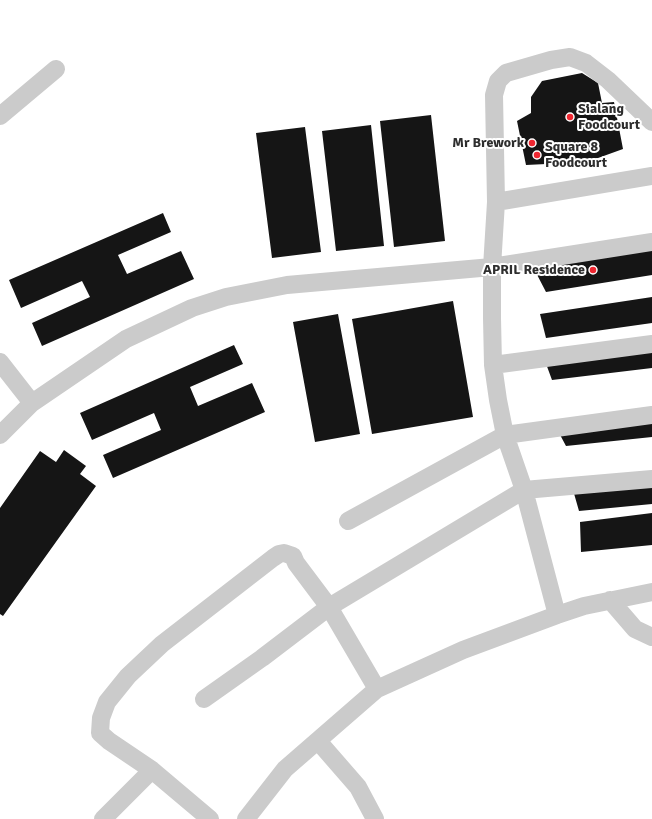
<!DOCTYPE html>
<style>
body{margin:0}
canvas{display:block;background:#fff}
</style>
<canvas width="652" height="819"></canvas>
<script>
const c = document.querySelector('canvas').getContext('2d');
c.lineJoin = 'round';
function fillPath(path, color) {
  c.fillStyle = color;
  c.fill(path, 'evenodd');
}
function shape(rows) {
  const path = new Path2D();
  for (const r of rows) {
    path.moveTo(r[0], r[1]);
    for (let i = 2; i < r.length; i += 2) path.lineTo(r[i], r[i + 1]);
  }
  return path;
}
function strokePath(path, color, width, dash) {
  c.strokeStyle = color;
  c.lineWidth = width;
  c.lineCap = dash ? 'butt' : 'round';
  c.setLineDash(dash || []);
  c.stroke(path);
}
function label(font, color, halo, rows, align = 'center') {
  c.font = font + ' Signika,sans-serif';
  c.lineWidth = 4;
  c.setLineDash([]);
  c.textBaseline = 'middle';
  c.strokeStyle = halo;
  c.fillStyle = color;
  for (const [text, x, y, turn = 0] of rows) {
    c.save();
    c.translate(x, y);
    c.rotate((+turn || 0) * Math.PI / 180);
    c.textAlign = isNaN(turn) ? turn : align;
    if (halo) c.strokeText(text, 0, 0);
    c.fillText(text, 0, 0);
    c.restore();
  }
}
fillPath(shape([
 [582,73,598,83,602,103,614,102,623,149,587,162,526,165,517,121,531,113,531,97,542,81],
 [431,115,445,241,394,247,380,121],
 [371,125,384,246,336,251,322,131],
 [305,127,321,252,272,258,256,133],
 [163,213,171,232,118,255,127,274,181,251,194,279,42,346,32,323,90,297,82,281,21,308,9,280],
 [652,247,652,275,546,292,532,265],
 [652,297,652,323,546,338,540,314],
 [453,301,473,417,372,434,352,319],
 [338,314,360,434,315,442,293,322],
 [234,345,243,364,190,387,198,406,252,383,265,412,113,478,103,455,161,430,154,413,92,440,80,413],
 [652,347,652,368,552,380,545,361],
 [652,418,652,437,566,446,558,431],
 [64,450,86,466,80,474,96,486,3,616,0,614,0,508,40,451,56,462],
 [652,481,652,504,579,511,573,490],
 [652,513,652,545,581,552,580,522]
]), '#151515');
strokePath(shape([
 [0,116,56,69],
 [496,202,494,95,498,81,506,73,551,60,570,57,586,63,608,80,652,122],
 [0,362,32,403],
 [493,365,652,344],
 [0,435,32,403,126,339,192,308,226,297,287,285,492,267,652,242],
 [348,521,505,435,652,415],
 [610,600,635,629,652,637],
 [557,615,524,490,505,435,498,400,493,365,492,318,492,267,496,202,652,176],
 [204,699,262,658,329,607,524,490,652,479],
 [318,741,358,787,375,819],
 [103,819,152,770],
 [210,819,152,770,109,741,100,733,101,718,107,702,128,676,162,644,273,558,279,554,284,553,293,556,296,563,329,607,377,689],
 [246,819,285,769,377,689,463,650,557,615,584,606,652,592]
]), '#cbcbcb', 18);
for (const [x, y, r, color] of [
 [570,117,4,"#ef2731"],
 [532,143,4,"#ef2731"],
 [537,155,4,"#ef2731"],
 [593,270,4,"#ef2731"]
]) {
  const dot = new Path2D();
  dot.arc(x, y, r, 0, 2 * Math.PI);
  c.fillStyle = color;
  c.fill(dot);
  strokePath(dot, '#fff', 1.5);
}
label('bold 14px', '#2e2e2e', '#fff', [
 ["Sialang",578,109],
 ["Foodcourt",578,125],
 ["Mr Brework",524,143,"right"],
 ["Square 8",545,147],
 ["Foodcourt",545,163],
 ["APRIL Residence",585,270,"right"]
], 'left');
</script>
